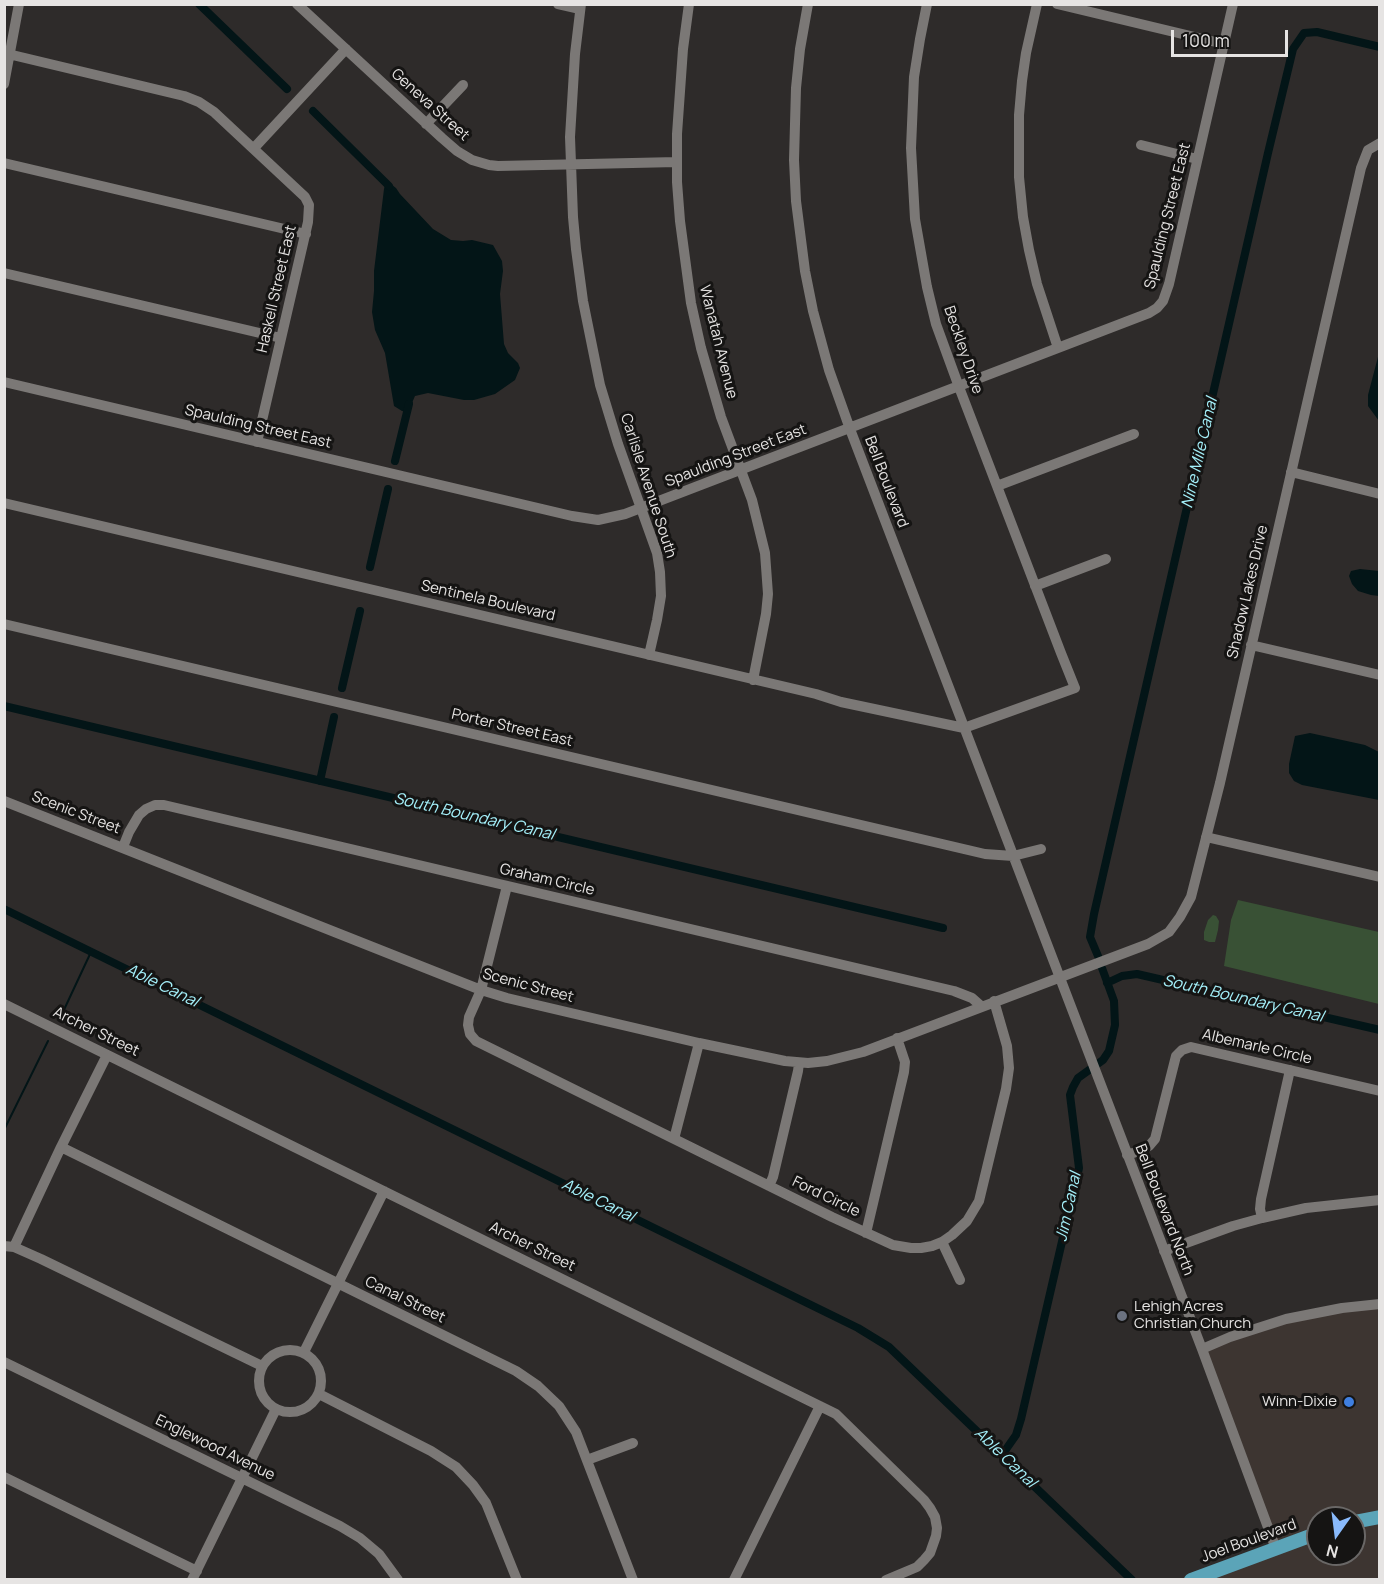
<!DOCTYPE html>
<style>
body{margin:0}
#map{position:relative;width:1384px;height:1584px;overflow:hidden;background:#2e2b2a;font-family:Manrope,sans-serif}
canvas{display:block}
.frame{position:absolute;inset:0;border:6px solid #e6e4e3;pointer-events:none}
.north{position:absolute;left:1306px;top:1506px;width:60px;height:60px;box-sizing:border-box;background:#151413;border:2px solid #696766;border-radius:50%;rotate:194deg;font-size:16px;font-weight:700;line-height:24px;text-align:center;color:#e6e4e3}
.north::after{content:'';display:block;margin:auto;width:21px;height:27px;background:#89bafc;clip-path:polygon(50% 0,100% 100%,50% 72%,0 100%)}
.scale{position:absolute;left:1171px;top:30px;width:117px;height:27px;box-sizing:border-box;border:3px solid #e6e4e3;border-top:0;padding-left:8px;font-size:18px;line-height:21px;white-space:nowrap;color:#e6e4e3;-webkit-text-stroke:4px #151413;paint-order:stroke}
</style>
<div id="map">
<canvas width="1384" height="1584"></canvas>
<div class="frame"></div>
<div class="north">N</div>
<div class="scale">100 m</div>
</div>
<script>
const c = document.querySelector('canvas').getContext('2d');
c.lineJoin = 'round';
function fillPath(path, color) {
  c.fillStyle = color;
  c.fill(path, 'evenodd');
}
function shape(rows) {
  const path = new Path2D();
  for (const r of rows) {
    if (r.length === 3) {
      path.moveTo(r[0] + r[2], r[1]);
      path.arc(r[0], r[1], r[2], 0, 2 * Math.PI);
      continue;
    }
    path.moveTo(r[0], r[1]);
    for (let i = 2; i < r.length; i += 2) path.lineTo(r[i], r[i + 1]);
  }
  return path;
}
function strokePath(path, color, width, dash) {
  c.strokeStyle = color;
  c.lineWidth = width;
  c.lineCap = dash ? 'butt' : 'round';
  c.setLineDash(dash || []);
  c.stroke(path);
}
function label(font, color, halo, rows, align = 'center') {
  c.font = font + ' Manrope,sans-serif';
  c.lineWidth = 6;
  c.setLineDash([]);
  c.textBaseline = 'middle';
  c.strokeStyle = halo;
  c.fillStyle = color;
  for (const [text, x, y, turn = 0] of rows) {
    c.save();
    c.translate(x, y);
    c.rotate((+turn || 0) * Math.PI / 180);
    c.textAlign = isNaN(turn) ? turn : align;
    if (halo) c.strokeText(text, 0, 0);
    c.fillText(text, 0, 0);
    c.restore();
  }
}
fillPath(shape([
 [1379,1302,1379,1513,1352,1518,1318,1518,1318,1528,1278,1543,1204,1345,1229,1337],
 [1379,1522,1379,1579,1204,1580,1318,1537,1318,1554,1354,1554,1354,1527]
]), '#3d3531');
fillPath(shape([
 [1238,900,1379,932,1379,1004,1224,966,1231,920],
 [1213,915,1216,916,1219,921,1218,930,1215,942,1209,942,1204,940,1204,932,1208,920]
]), '#395135');
fillPath(shape([
 [388,182,396,188,400,194,433,229,451,240,463,241,472,240,493,245,502,261,503,271,500,294,504,344,508,353,518,363,520,368,515,380,495,394,474,400,464,400,428,393,415,396,408,412,402,411,394,406,385,353,375,330,372,312,374,291,374,271,384,189,385,185],
 [1379,353,1380,421,1379,421,1368,406,1368,395],
 [1360,569,1379,571,1379,596,1371,595,1358,591,1352,584,1349,576,1351,571],
 [1310,733,1365,745,1379,752,1379,800,1302,785,1294,781,1289,773,1289,764,1295,736]
]), '#031517');
strokePath(shape([
 [62,1014,91,952],
 [4,1130,48,1041]
]), '#031517', 2);
strokePath(shape([
 [199,4,287,89],
 [313,111,389,186],
 [395,461,409,404],
 [370,567,388,489],
 [342,688,360,611],
 [4,706,943,928],
 [320,781,334,717],
 [4,909,858,1328,889,1347,1132,1580],
 [1098,956,1090,937,1094,914,1268,153,1293,49,1304,33,1317,32,1380,47],
 [1107,983,1122,976,1137,974,1380,1030],
 [1002,1455,1016,1435,1021,1419,1079,1168,1070,1095,1073,1087,1078,1078,1103,1060,1109,1051,1115,1025,1114,1001,1102,968]
]), '#031517', 8);
strokePath(shape([
 [297,4,442,138,457,151,472,160,489,165,498,166,677,162],
 [558,4,580,9],
 [581,4,575,54,570,137,573,217,576,249,583,301,600,385,618,444,657,553,660,572,661,596,657,620,649,655],
 [689,4,683,49,677,134,677,182,680,221,691,303,701,348,721,417,752,500,765,553,768,594,766,614,753,680],
 [808,4,800,49,796,88,794,160,796,201,805,271,813,311,829,370,850,429,1202,1349,1276,1549],
 [1037,4,1026,53,1022,81,1019,115,1019,177,1023,217,1029,250,1037,284,1058,348],
 [1057,4,1224,44],
 [4,53,184,96,199,102,214,112,305,197,309,205,308,222,257,442],
 [4,84,19,4],
 [426,124,463,85],
 [1141,145,1197,159],
 [254,148,346,49],
 [4,163,306,234],
 [4,273,281,338],
 [4,382,572,516,598,520,625,514,1149,313,1157,308,1163,301,1169,284,1233,4],
 [1291,472,1380,494],
 [997,486,1134,434],
 [4,503,816,694,841,702,964,728,1075,688,1061,653,959,387,936,324,927,287,915,219,911,148,914,77,920,39,927,4],
 [1035,586,1106,559],
 [4,624,985,854,1013,856,1041,849],
 [1251,645,1380,675],
 [4,801,481,990,507,998,699,1043,785,1061,808,1063,827,1061,863,1052,1148,944,1169,932,1180,917,1191,897,1220,783,1361,168,1368,150,1380,143],
 [1206,837,1380,877],
 [123,847,129,832,139,815,146,809,155,805,164,805,954,991,972,998,981,1006],
 [507,886,481,990,469,1017,468,1025,470,1034,476,1041,832,1217,893,1245,911,1248,921,1248,932,1246,942,1242,952,1235,967,1221,979,1201,1006,1089,1009,1068,1007,1046,994,1001],
 [4,1004,836,1414,924,1500,930,1508,935,1517,937,1528,936,1536,930,1553,924,1560,917,1567,886,1580],
 [674,1139,699,1043],
 [61,1147,516,1371,538,1386,559,1406,576,1432,633,1580],
 [1127,1155,1142,1150,1149,1146,1155,1139,1176,1056,1182,1050,1191,1047,1380,1091],
 [769,1186,773,1177,798,1071,799,1063],
 [1262,1218,1260,1209,1261,1199,1290,1070],
 [866,1233,904,1072,905,1062,897,1038],
 [942,1242,960,1280],
 [4,1246,14,1247,41,1259,262,1366],
 [14,1247,61,1147,107,1055],
 [1164,1251,1233,1226,1262,1218,1306,1208,1380,1200],
 [1202,1349,1230,1337,1286,1319,1342,1308,1380,1304],
 [290,1381,31],
 [304,1352,384,1191],
 [4,1362,340,1526,360,1538,379,1554,398,1580],
 [319,1394,431,1451,456,1467,473,1485,486,1503,517,1580],
 [587,1460,633,1443],
 [4,1477,197,1571],
 [192,1580,276,1409],
 [734,1580,820,1406]
]), '#7b7876', 10);
strokePath(shape([
 [1354,1522,1380,1517],
 [1191,1580,1318,1533]
]), '#5ba4b8', 14);
for (const [x, y, r, color] of [
 [1122,1316,6,"#6b7280"],
 [1349,1402,6,"#3f7fe0"]
]) {
  const dot = new Path2D();
  dot.arc(x, y, r, 0, 2 * Math.PI);
  c.fillStyle = color;
  c.fill(dot);
  strokePath(dot, '#151413', 2);
}
label('15px', '#e6e4e3', '#151413', [
 ["Geneva Street",430,105,42],
 ["Spaulding Street East",1168,216,-76],
 ["Haskell Street East",277,289,-77],
 ["Wanatah Avenue",718,342,76],
 ["Beckley Drive",963,350,71],
 ["Spaulding Street East",258,427,13],
 ["Spaulding Street East",736,456,-21],
 ["Bell Boulevard",886,482,69],
 ["Carlisle Avenue South",648,486,72],
 ["Shadow Lakes Drive",1248,592,-77],
 ["Sentinela Boulevard",488,601,13],
 ["Porter Street East",512,728,13],
 ["Scenic Street",76,813,21],
 ["Graham Circle",547,880,13],
 ["Scenic Street",528,986,15],
 ["Archer Street",96,1032,26],
 ["Albemarle Circle",1257,1047,13],
 ["Ford Circle",826,1197,26],
 ["Bell Boulevard North",1164,1210,69],
 ["Archer Street",532,1247,26],
 ["Canal Street",405,1300,26],
 ["Englewood Avenue",215,1448,26],
 ["Joel Boulevard",1249,1541,-20]
]);
label('15px', '#e6e4e3', '#151413', [
 ["Lehigh Acres",1134,1307],
 ["Christian Church",1134,1324],
 ["Winn-Dixie",1337,1402,"right"]
], 'left');
label('italic 16px', '#a4f0fa', '#151413', [
 ["Nine Mile Canal",1200,453,-77],
 ["South Boundary Canal",474,817,13],
 ["Able Canal",162,986,26],
 ["South Boundary Canal",1243,999,13],
 ["Able Canal",598,1201,26],
 ["Jim Canal",1069,1207,-78],
 ["Able Canal",1005,1458,44]
]);
</script>
